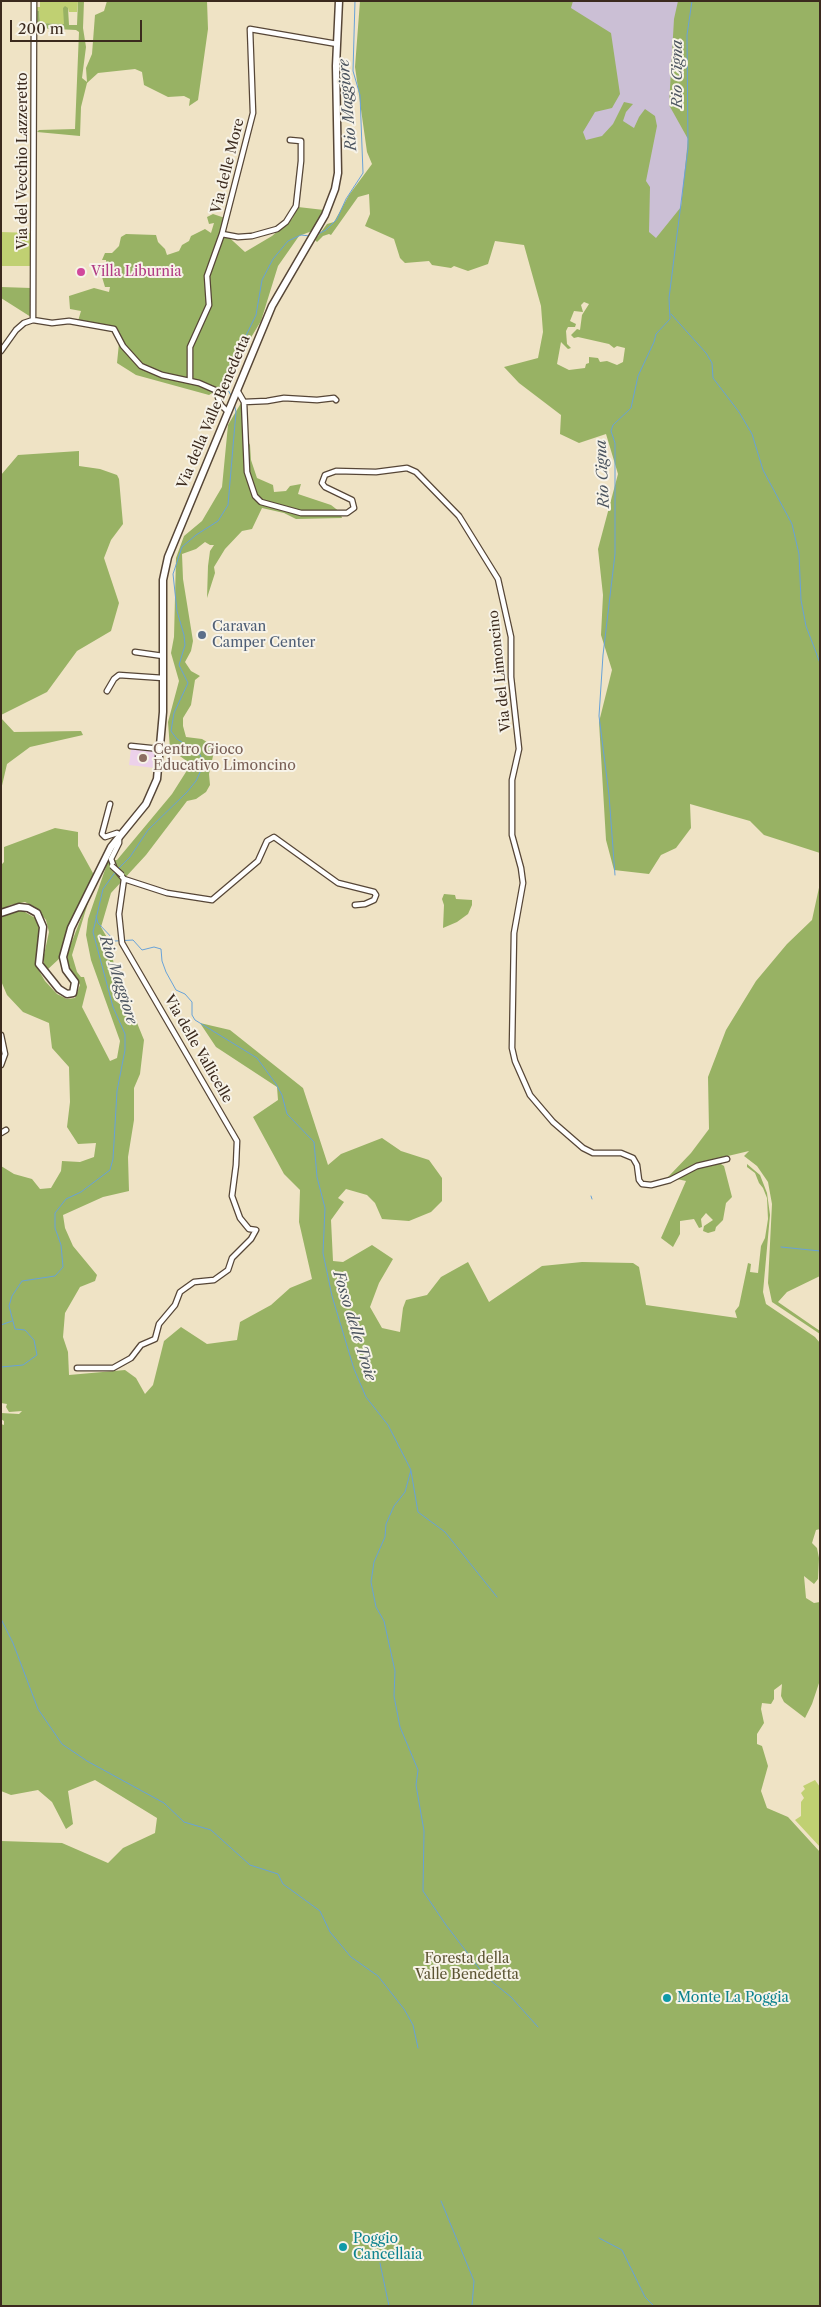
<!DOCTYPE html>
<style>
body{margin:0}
#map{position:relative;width:821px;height:2307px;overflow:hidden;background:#efe3c5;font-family:"Libre Caslon Text",serif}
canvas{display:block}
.frame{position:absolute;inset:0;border:2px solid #3b2a1e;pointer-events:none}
.scale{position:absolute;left:10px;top:20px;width:132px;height:22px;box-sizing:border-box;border:2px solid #3b2a1e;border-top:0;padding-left:6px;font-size:15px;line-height:18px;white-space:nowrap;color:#3b2a1e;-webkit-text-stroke:4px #f7f3e8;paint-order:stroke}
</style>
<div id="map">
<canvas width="821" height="2307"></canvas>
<div class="frame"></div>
<div class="scale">200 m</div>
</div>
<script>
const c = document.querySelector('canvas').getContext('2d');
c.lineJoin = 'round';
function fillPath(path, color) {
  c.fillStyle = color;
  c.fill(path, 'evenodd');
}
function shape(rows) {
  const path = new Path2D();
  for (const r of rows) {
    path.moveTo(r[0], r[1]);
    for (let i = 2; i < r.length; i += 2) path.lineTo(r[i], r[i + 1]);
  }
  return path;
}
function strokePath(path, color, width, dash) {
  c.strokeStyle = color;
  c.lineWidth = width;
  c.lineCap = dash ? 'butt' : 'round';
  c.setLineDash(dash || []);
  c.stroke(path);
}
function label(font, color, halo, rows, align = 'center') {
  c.font = font + ' "Libre Caslon Text",serif';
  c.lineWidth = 4;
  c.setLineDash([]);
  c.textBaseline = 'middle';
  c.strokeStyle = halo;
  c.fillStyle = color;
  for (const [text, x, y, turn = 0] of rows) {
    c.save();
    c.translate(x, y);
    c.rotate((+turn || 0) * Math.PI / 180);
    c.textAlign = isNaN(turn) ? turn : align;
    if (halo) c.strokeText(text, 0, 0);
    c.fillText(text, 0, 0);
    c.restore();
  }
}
fillPath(shape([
 [131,749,157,751,155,768,129,765]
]), '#ecd1ea');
fillPath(shape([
 [569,1,720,1,673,268,527,153]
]), '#cbbfd5');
fillPath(shape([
 [40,1,78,1,77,12,69,12,68,8,64,24,40,23,39,11,36,10,36,7,40,7],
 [1,232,32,233,31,266,1,266],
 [815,1780,820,1787,820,1847,795,1820,801,1816,801,1802,804,1798,801,1793,805,1789,803,1786]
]), '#c0d072');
fillPath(shape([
 [78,1,84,1,83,28,86,47,82,78,87,82,86,68,92,54,95,15,104,11,107,1,207,1,208,29,198,100,189,106,190,99,184,96,168,97,144,85,142,72,135,69,98,73,87,83,81,107,80,136,37,132,39,130,75,129,79,32,76,30,36,28,36,10,39,11,40,23,64,24,63,8,65,6,68,8,69,25,77,25],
 [360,1,573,1,571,8,611,33,620,94,612,108,595,112,583,132,586,140,602,136,613,124,624,102,633,104,626,112,623,121,634,128,639,117,645,109,655,116,657,126,646,181,650,187,649,232,656,238,681,207,688,139,669,105,674,19,678,1,820,1,820,853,764,835,750,821,690,804,691,828,676,848,661,855,649,874,614,870,606,840,599,722,612,670,601,635,603,595,598,549,618,474,606,434,579,443,560,434,561,415,519,383,504,367,538,358,543,332,541,306,524,245,495,241,488,264,468,271,454,266,451,268,432,265,429,261,405,263,400,258,394,239,365,226,370,214,369,194,358,197,331,235,329,234,323,236,317,242,315,240,327,224,334,222,349,195,372,164,367,152,355,67],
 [584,302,589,304,582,315,580,330,577,329,571,335,574,338,578,337,609,344,614,348,617,346,625,348,623,362,617,365,607,361,600,362,598,358,589,357,589,363,586,364,585,368,569,370,557,364,561,342,568,349,571,348,567,344,566,331,568,327,575,327,576,324,570,321,574,311,583,312,581,305],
 [298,207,324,210,312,231,299,236,278,266,261,321,238,359,227,384,209,395,136,375,117,363,120,333,113,328,78,321,81,311,70,309,69,296,94,288,109,292,110,287,105,287,102,277,104,274,110,273,110,276,114,268,107,267,106,260,102,260,105,253,112,253,119,246,121,237,126,234,156,235,158,242,165,249,167,255,179,251,182,245,189,241,191,236,205,229,211,233,214,223,209,224,207,217,213,214,225,218,222,231,245,252,272,236,292,219],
 [1,287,31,288,31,317,1,298],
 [241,403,244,434,250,445,251,460,257,478,273,485,274,492,286,491,290,486,301,484,298,494,331,505,340,512,342,518,296,519,284,513,262,508,252,529,242,531,225,549,214,567,215,573,207,598,208,566,210,551,214,545,210,545,205,542,196,549,182,554,183,579,193,641,191,651,185,662,191,671,200,676,195,680,191,705,183,718,183,726,186,737,202,739,215,747,209,774,210,785,206,792,196,799,187,801,146,855,111,893,101,927,109,941,116,974,114,1000,133,1013,144,1040,140,1074,134,1088,134,1120,128,1157,129,1191,103,1197,63,1215,65,1228,73,1246,97,1275,95,1281,80,1287,65,1313,63,1337,68,1352,69,1375,125,1370,136,1378,145,1394,153,1385,164,1341,181,1327,207,1344,237,1340,240,1322,271,1305,290,1288,312,1279,299,1222,300,1190,284,1174,253,1117,278,1100,277,1087,216,1047,200,1023,230,1030,303,1088,328,1165,341,1154,382,1138,401,1151,429,1160,442,1178,442,1201,431,1212,409,1221,382,1219,375,1203,367,1195,346,1189,338,1198,344,1202,331,1220,333,1261,343,1262,372,1245,393,1259,379,1283,370,1307,382,1328,400,1332,403,1308,406,1300,427,1295,441,1277,468,1262,489,1302,542,1266,582,1262,633,1263,639,1267,646,1305,737,1318,735,1311,739,1306,748,1263,751,1264,750,1272,758,1273,761,1246,765,1238,768,1219,767,1198,763,1188,759,1183,755,1173,747,1167,747,1164,760,1175,767,1193,770,1215,763,1292,766,1304,815,1337,820,1343,820,1529,816,1530,812,1543,817,1548,819,1558,818,1579,814,1584,804,1576,806,1598,814,1603,820,1602,820,1680,812,1704,805,1718,784,1702,781,1696,782,1684,774,1690,774,1699,771,1704,762,1703,761,1709,764,1723,757,1734,757,1744,762,1746,768,1766,761,1791,767,1808,788,1817,820,1852,820,2306,1,2306,1,1841,62,1843,108,1863,123,1848,155,1833,157,1818,95,1780,68,1791,73,1824,66,1829,52,1802,38,1790,11,1795,1,1791,1,1424,4,1425,4,1421,1,1419,1,1413,19,1414,22,1411,9,1412,6,1407,7,1404,1,1403,1,1166,14,1174,32,1179,40,1189,51,1188,61,1171,62,1161,80,1162,94,1157,96,1143,78,1144,67,1127,70,1102,69,1067,52,1048,49,1023,23,1012,7,995,1,981,1,918,14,911,23,911,37,919,39,929,36,960,38,969,45,981,57,994,67,999,75,998,80,985,68,965,67,954,91,893,72,955,77,972,81,977,84,977,87,987,82,1007,110,1061,117,1058,120,1041,91,960,86,935,88,919,108,861,117,860,172,794,191,764,170,749,168,722,179,681,171,653,174,637,176,558,184,536,202,521,222,487,228,425],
 [79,451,79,466,100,469,117,475,119,479,123,524,111,540,104,558,119,603,111,631,77,651,47,692,1,715,1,475,18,455],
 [1,718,14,732,81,731,83,735,30,747,7,764,1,790],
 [55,828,78,832,78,846,94,875,67,932,60,958,47,970,44,969,44,955,49,932,46,920,35,907,25,902,10,905,1,910,1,865,4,862,4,847],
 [820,883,820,1276,787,1292,778,1302,820,1331,820,1334,772,1302,768,1283,772,1204,768,1182,757,1166,744,1156,749,1151,711,1160,712,1163,718,1162,724,1166,732,1197,726,1203,723,1220,716,1227,715,1231,708,1233,703,1231,704,1226,713,1220,706,1213,701,1219,702,1227,699,1228,694,1219,680,1221,680,1234,673,1247,661,1238,686,1181,668,1177,691,1153,709,1129,708,1077,726,1030,756,981,787,944,812,920],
 [444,894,455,895,456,899,472,900,472,905,468,914,457,922,443,928,444,905,442,899]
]), '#98b264');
strokePath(shape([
 [316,235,326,230,337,219,346,199,363,173,360,95,353,71,355,1],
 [671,314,706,353,712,363,713,378,739,412,752,434,763,470,792,524,799,554,801,600,806,626,820,663],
 [232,397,228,390,227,379,233,362,256,315,262,280,273,259,288,241,301,235,310,236],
 [119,868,130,857,148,830,187,792,196,781,202,768,203,761,199,753,177,739,171,731,174,713,188,683,179,665,185,645,184,635,177,611,173,574,182,547,196,535,218,521,228,505,236,412,234,403],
 [615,875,609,795,599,716,603,655,615,554,615,443,611,431,613,425,631,408,638,376,654,342,656,334,670,319,669,298,688,148,687,35,692,1],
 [96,916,98,923,115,941,133,940,142,950,154,947,161,949,162,961,166,972,176,990,185,994,192,1002,192,1015,195,1020,257,1058,276,1084,282,1095,287,1114,314,1142,317,1177,325,1208,323,1253,332,1296,354,1369,366,1397,388,1425,411,1470,405,1492,394,1506,386,1524,385,1537,374,1562,371,1582,376,1607,384,1621,395,1671,394,1696,400,1727,418,1770,416,1785,424,1831,423,1891,446,1925,485,1976,511,1997,538,2027],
 [591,1196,592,1199],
 [781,1247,820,1251],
 [1,1325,12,1321],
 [1,1367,23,1365,37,1355,34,1340,25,1330,15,1329,9,1306,12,1296,22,1281,55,1276,63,1267,61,1245,55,1228,55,1213,66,1199,81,1192,110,1170,113,1159,117,1091,125,1050,125,1034,113,1007,93,932,103,889,116,871],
 [411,1471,418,1512,445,1532,497,1597],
 [1,1619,13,1643,38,1709,62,1744,87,1761,164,1803,184,1822,211,1830,250,1865,278,1874,283,1884,320,1911,330,1932,351,1957,378,1976,404,2009,413,2025,418,2048],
 [441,2201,474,2281,472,2306],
 [599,2238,622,2250,645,2297,654,2306],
 [380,2263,389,2306]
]), '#68a2d8', 1);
const street = shape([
 [290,140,301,141,301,161,296,206,286,222,277,229,252,236,238,237,222,234,253,113,250,29,337,44],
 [33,320,34,1],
 [1,351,16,330,24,323,33,320,52,323,69,321,114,329,123,346,141,366,162,375,199,383,215,390,221,405,228,412],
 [190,381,190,347,209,305,207,276,222,234],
 [237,390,244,402,247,472,255,496,261,502,301,513,347,513,354,508,352,500,325,487,322,483,325,475,336,471,376,472,407,468,416,472,459,516,498,579,511,637,511,677,519,749,512,780,512,835,521,868,523,883,514,933,512,1048,515,1061,530,1095,553,1122,583,1148,593,1153,621,1153,633,1158,637,1165,639,1180,642,1184,651,1185,670,1180,697,1166,727,1159],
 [244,402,267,401,284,398,317,400,334,398,336,400],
 [135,652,163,656],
 [107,691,114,679,119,675,163,678],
 [131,746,160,749],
 [110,804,102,834,105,837,117,833,121,835],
 [114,867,111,859,119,843,119,838],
 [124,879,167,893,212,900,258,861,267,841,274,837,338,883,374,892,376,895,374,900,365,904,355,905],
 [1,1035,5,1054,1,1065],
 [1,1133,6,1130],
 [77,1368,113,1368,131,1358,141,1345,155,1339,159,1324,175,1305,180,1292,194,1282,214,1280,228,1270,232,1258,251,1239,256,1230,249,1229,240,1218,232,1196,236,1165,237,1141,122,943,119,914,124,879,119,873]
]);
const secondary = shape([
 [1,913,19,907,28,908,37,913,43,927,39,964,59,989,67,994,73,993,75,982,66,970,63,957,71,928,111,847,146,804,157,779,163,712,163,580,168,557,272,306,325,215,335,189,338,173,336,66,339,1]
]);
strokePath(street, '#564637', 7);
strokePath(secondary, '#564637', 9);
strokePath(street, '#fff', 4.5);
strokePath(secondary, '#fff', 6);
const streetBridge = shape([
 [112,866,122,875]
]);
strokePath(streetBridge, '#564637', 7, []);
strokePath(streetBridge, '#fff', 4.5);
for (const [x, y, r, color] of [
 [81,272,5,"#d1479c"],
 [202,635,5,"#5c6f8a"],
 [143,758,5,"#8d6e63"],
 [667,1998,5,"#0f9aa8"],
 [343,2247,5,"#0f9aa8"]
]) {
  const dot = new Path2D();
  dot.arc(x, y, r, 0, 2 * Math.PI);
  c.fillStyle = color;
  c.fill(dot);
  strokePath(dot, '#f7f3e8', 2);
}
label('14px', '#3b2a1e', '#f7f3e8', [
 ["Via del Vecchio Lazzeretto",23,161,-90],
 ["Via delle More",228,166,-76],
 ["Via della Valle Benedetta",214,412,-67],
 ["Via del Limoncino",500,671,-96],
 ["Via delle Vallicelle",198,1049,60]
]);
label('14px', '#b23c85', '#f7f3e8', [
 ["Villa Liburnia",91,272]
], 'left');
label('14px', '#4e5e75', '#f7f3e8', [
 ["Caravan",212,627],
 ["Camper Center",212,643]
], 'left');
label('14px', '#785e54', '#f7f3e8', [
 ["Centro Gioco",153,750],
 ["Educativo Limoncino",153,766]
], 'left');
label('14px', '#5c5433', '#f7f3e8', [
 ["Foresta della",467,1959],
 ["Valle Benedetta",467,1975]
]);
label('14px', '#0d838f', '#f7f3e8', [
 ["Monte La Poggia",677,1998],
 ["Poggio",353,2239],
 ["Cancellaia",353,2255]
], 'left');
label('italic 15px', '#4b545f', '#f7f3e8', [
 ["Rio Cigna",678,74,-90],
 ["Rio Maggiore",348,105,-95],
 ["Rio Cigna",603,474,-93],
 ["Rio Maggiore",118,980,72],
 ["Fosso delle Troie",354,1326,73]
]);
</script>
